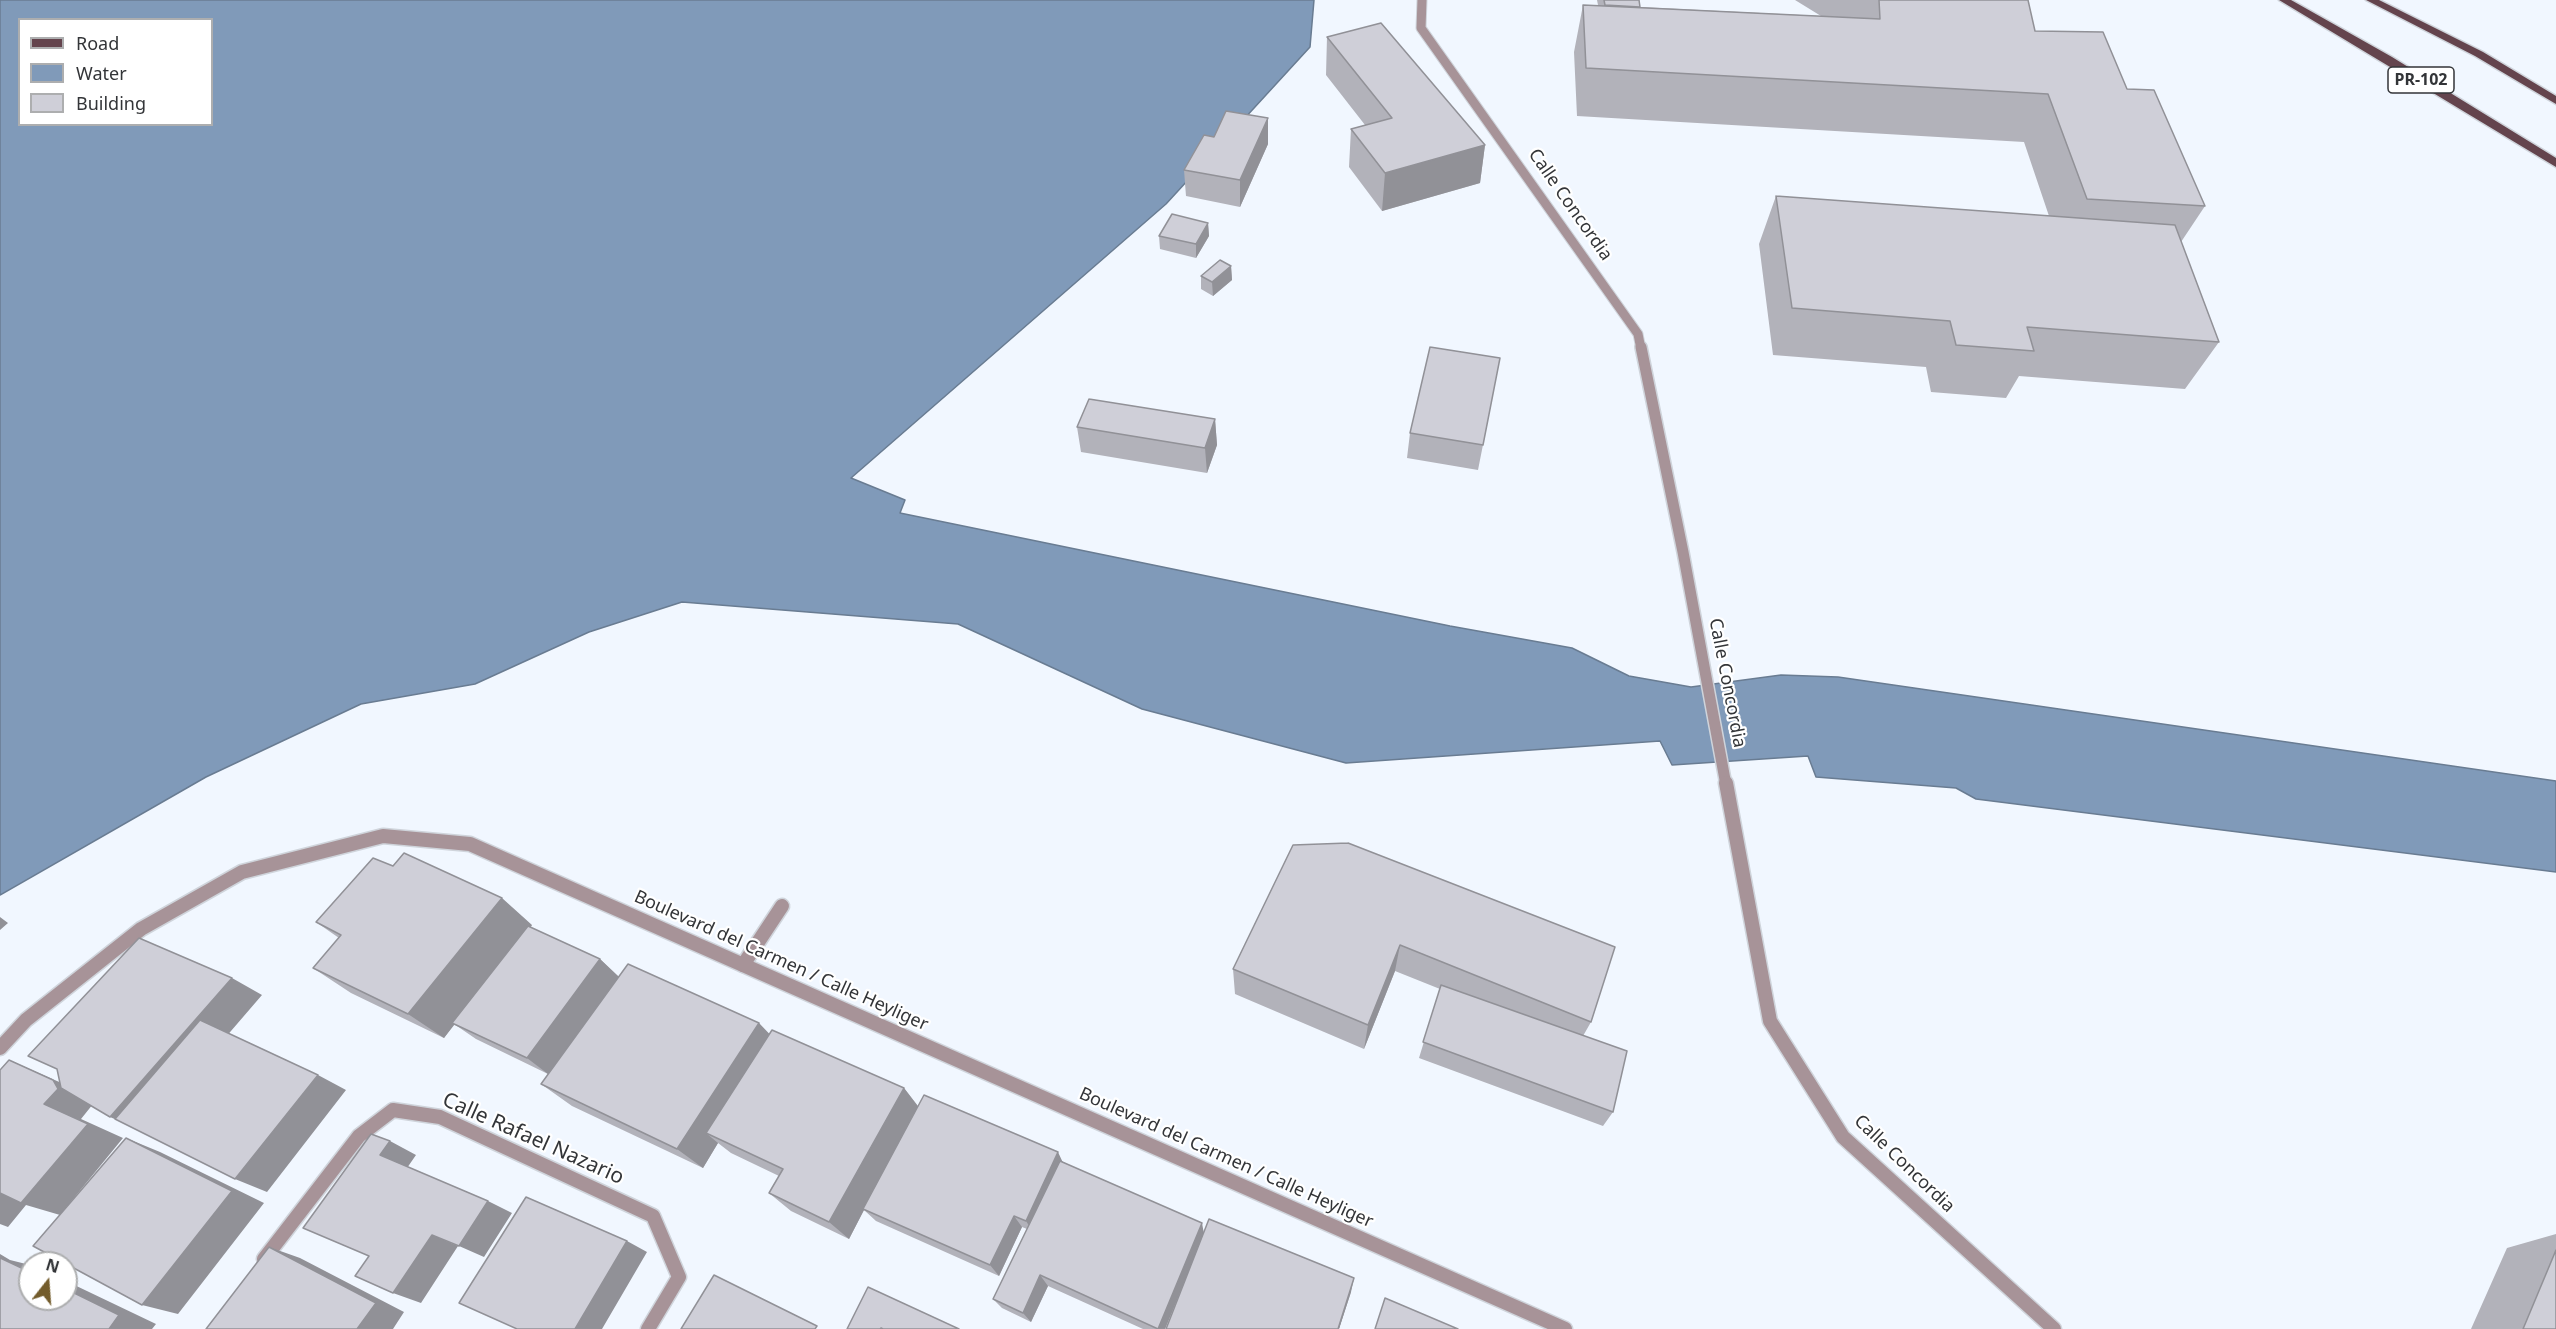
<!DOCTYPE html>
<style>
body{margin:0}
#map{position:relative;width:2556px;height:1329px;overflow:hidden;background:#f1f7ff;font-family:"Noto Sans",sans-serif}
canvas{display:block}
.legend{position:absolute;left:18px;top:18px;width:195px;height:108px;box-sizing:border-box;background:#fff;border:2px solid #adaeaf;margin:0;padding:8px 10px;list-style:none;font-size:18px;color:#333538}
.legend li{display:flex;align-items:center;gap:12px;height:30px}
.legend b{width:30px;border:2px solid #adaeaf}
.north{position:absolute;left:18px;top:1251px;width:60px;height:60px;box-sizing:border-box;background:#fff;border:2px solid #adaeaf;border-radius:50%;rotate:17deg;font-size:16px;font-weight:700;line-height:24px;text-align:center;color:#333538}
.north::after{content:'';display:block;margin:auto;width:21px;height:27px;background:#735c2c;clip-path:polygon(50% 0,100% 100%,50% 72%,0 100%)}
</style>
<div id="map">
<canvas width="2556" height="1329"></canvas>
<ul class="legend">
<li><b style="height:8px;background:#64444d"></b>Road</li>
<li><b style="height:16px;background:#809ab9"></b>Water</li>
<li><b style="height:16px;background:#cfcfd8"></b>Building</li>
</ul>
<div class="north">N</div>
</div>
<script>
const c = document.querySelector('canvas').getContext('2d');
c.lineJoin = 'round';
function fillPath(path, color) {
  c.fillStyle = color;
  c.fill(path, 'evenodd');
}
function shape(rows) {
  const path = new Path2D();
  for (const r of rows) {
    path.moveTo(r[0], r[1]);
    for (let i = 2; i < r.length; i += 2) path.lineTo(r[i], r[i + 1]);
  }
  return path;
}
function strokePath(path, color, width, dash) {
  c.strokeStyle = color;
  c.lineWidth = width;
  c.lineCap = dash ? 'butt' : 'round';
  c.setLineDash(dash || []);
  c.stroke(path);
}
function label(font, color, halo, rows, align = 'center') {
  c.font = font + ' "Noto Sans",sans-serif';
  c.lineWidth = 4.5;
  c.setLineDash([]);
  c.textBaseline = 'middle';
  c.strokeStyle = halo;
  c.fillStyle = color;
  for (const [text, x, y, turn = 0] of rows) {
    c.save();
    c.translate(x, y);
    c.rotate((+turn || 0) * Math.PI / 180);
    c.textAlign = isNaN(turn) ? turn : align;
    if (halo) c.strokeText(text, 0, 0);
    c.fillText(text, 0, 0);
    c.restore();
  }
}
const water = shape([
 [0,0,1314,0,1310,47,1166,204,851,478,905,500,900,513,1450,626,1572,648,1629,676,1691,687,1781,675,1838,677,2556,781,2556,872,1976,799,1956,788,1816,777,1808,756,1672,765,1660,741,1346,763,1142,709,958,624,682,602,589,632,475,684,361,704,206,777,0,895,0,0],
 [20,20,212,20,212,124,20,124,20,20]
]);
fillPath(water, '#809ab9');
strokePath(water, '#697c92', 1.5);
const service = shape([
 [743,965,782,906]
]);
const minor = shape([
 [0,1048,26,1020,141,929,242,872,383,836,470,844,1565,1329],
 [264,1259,359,1136,393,1110,440,1117,653,1216,679,1277,648,1329]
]);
const tertiaryFar2 = shape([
 [1422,0,1421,28,1638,334,1641,349]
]);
const tertiaryFar1 = shape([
 [1641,347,1683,552,1726,785]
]);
const tertiary = shape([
 [1726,783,1770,1021,1843,1137,2054,1329]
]);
const primary = shape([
 [2279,0,2291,0,2392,57,2556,158,2556,167,2279,0],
 [2366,0,2379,0,2483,52,2556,96,2556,104,2475,56,2366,0]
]);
strokePath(service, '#cfd4db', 17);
strokePath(minor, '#cfd4db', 17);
strokePath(tertiaryFar2, '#cfd4db', 11);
strokePath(tertiaryFar1, '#cfd4db', 14);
strokePath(tertiary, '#cfd4db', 17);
strokePath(primary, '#cfd4db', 3);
strokePath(service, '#a79398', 14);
strokePath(minor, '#a79398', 14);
strokePath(tertiaryFar2, '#a79398', 9);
strokePath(tertiaryFar1, '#a79398', 11);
strokePath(tertiary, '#a79398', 14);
fillPath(primary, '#64444d');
fillPath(shape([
 [1597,0,1639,0,1640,7,1821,16,1795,0,2028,0,2035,31,2127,89,2205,206,2181,242,2219,342,2185,389,2019,376,2006,398,1931,392,1926,367,1773,355,1759,244,1776,196,2049,216,2024,142,1577,116,1574,52,1583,5,1598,5],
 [1327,37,1485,145,1480,183,1382,211,1349,167,1351,129,1365,125,1326,75],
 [1268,118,1268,144,1240,207,1186,196,1184,170,1214,137],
 [1208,223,1209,236,1196,258,1160,249,1159,236],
 [1231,266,1232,280,1213,296,1201,289,1201,276],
 [1495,384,1478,470,1407,458,1410,433],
 [1215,419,1217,445,1207,473,1081,452,1077,427],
 [1293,845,1591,1022,1583,1036,1613,1112,1603,1126,1419,1058,1440,989,1395,971,1364,1049,1235,994,1233,969],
 [316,922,532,925,530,928,600,959,619,977,548,1074,476,1039,454,1024,444,1038,351,993,313,968,339,938],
 [770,1034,904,1088,918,1106,1063,1162,1204,1232,1351,1292,1339,1329,1166,1329,1182,1289,1165,1329,1143,1329,1048,1286,1031,1322,1002,1308,993,1299,1027,1229,1022,1227,999,1276,876,1221,864,1210,849,1239,791,1211,769,1193,779,1176,731,1153,718,1143,703,1168,572,1106,541,1084],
 [2556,1234,2556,1329,2471,1329,2507,1248]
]), '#b2b2ba');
fillPath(shape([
 [1268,118,1268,144,1240,207,1240,180],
 [1485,145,1480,183,1382,211,1385,173],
 [1208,223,1209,236,1196,258,1196,244],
 [1231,266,1232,280,1213,296,1212,282],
 [1215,419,1217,445,1207,473,1205,448],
 [502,898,532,925,444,1038,408,1014],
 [0,917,8,923,0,930],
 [1400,945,1395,971,1364,1049,1368,1025],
 [600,959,619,977,548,1074,527,1058],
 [232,978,262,995,144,1132,110,1117],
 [759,1023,781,1046,706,1133,718,1143,703,1168,677,1149],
 [9,1060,89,1095,93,1104,81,1119,123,1138,60,1215,26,1205,8,1227,0,1224,0,1192,44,1104],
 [318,1075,346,1090,267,1192,235,1179],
 [904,1088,920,1109,863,1209,864,1210,849,1239,829,1222],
 [126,1138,160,1152,264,1203,178,1314,142,1305],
 [390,1141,416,1155,407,1168,380,1155],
 [1058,1152,1064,1165,1033,1232,1026,1221],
 [488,1201,512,1213,484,1257,459,1246],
 [1014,1216,1022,1227,999,1276,990,1265],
 [1202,1223,1204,1234,1165,1329,1158,1329],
 [432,1235,458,1246,421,1303,393,1293],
 [627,1241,647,1252,602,1329,575,1329],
 [269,1247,300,1258,404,1312,393,1329,357,1329],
 [0,1254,10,1260,30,1265,30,1272,0,1283],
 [1040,1275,1048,1286,1031,1322,1023,1313],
 [1354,1278,1351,1292,1339,1329,1338,1329],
 [66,1281,156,1324,152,1329,109,1329,66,1289]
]), '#919197');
const building = shape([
 [1604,0,1639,0,1640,7,1605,5,1604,0],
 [1879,0,2028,0,2035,31,2103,32,2127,89,2154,90,2205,206,2087,199,2048,94,1586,68,1583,5,1880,19,1879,0],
 [1381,23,1485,145,1385,173,1351,129,1392,118,1327,37,1381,23],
 [1226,111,1268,118,1240,180,1184,170,1204,135,1214,137,1226,111],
 [1776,196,2175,225,2219,342,2027,327,2034,351,1956,345,1950,321,1792,308,1776,196],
 [1172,214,1208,223,1196,244,1159,236,1172,214],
 [1220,260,1231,266,1212,282,1201,276,1220,260],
 [1430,347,1500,358,1483,445,1410,433,1430,347],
 [1089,399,1215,419,1205,448,1077,427,1089,399],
 [1348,843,1615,947,1591,1022,1400,945,1368,1025,1233,969,1293,845,1348,843],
 [404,853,502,898,408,1014,313,968,341,935,316,922,373,858,393,866,404,853],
 [528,926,600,959,527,1058,452,1023,528,926],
 [139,938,232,978,110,1117,61,1088,57,1069,28,1056,139,938],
 [628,964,759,1023,677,1149,541,1084,628,964],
 [1441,985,1627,1051,1613,1112,1423,1042,1441,985],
 [200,1020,318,1075,235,1179,115,1119,200,1020],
 [772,1030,904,1088,829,1222,769,1193,783,1169,706,1133,772,1030],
 [9,1060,53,1080,58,1089,44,1104,88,1124,21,1203,0,1193,0,1070,9,1060],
 [924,1095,1058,1152,1026,1221,1014,1216,990,1265,863,1209,924,1095],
 [371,1134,390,1141,380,1155,488,1201,459,1246,432,1235,393,1293,355,1276,369,1256,303,1228,371,1134],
 [126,1138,232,1191,142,1305,33,1246,126,1138],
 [1060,1161,1202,1223,1158,1329,1040,1275,1023,1313,993,1299,1060,1161],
 [526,1197,627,1241,575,1329,517,1329,459,1303,526,1197],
 [1209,1219,1354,1278,1338,1329,1166,1329,1209,1219],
 [269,1247,376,1303,357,1329,206,1329,269,1247],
 [2556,1250,2556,1329,2523,1329,2556,1250],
 [0,1258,30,1272,30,1299,66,1299,66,1289,119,1315,109,1329,0,1329,0,1258],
 [714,1275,817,1326,815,1329,681,1329,714,1275],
 [868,1287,959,1329,883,1329,881,1328,880,1329,847,1329,868,1287],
 [1385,1298,1458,1329,1375,1329,1385,1298]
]);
fillPath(building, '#cfcfd8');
strokePath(building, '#919197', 1.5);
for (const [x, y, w] of [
 [2421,80,66]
]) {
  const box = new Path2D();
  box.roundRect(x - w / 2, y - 13, w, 26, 4.5);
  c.fillStyle = '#fff';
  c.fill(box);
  strokePath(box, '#333538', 1.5);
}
label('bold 16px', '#333538', null, [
 ["PR-102",2421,80]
]);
label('18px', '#333538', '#fff', [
 ["Calle Concordia",1570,205,55],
 ["Calle Concordia",1727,683,79],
 ["Boulevard del Carmen / Calle Heyliger",781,961,24],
 ["Boulevard del Carmen / Calle Heyliger",1226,1158,24],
 ["Calle Concordia",1904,1164,44]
]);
label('21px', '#333538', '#fff', [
 ["Calle Rafael Nazario",533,1139,24]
]);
</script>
